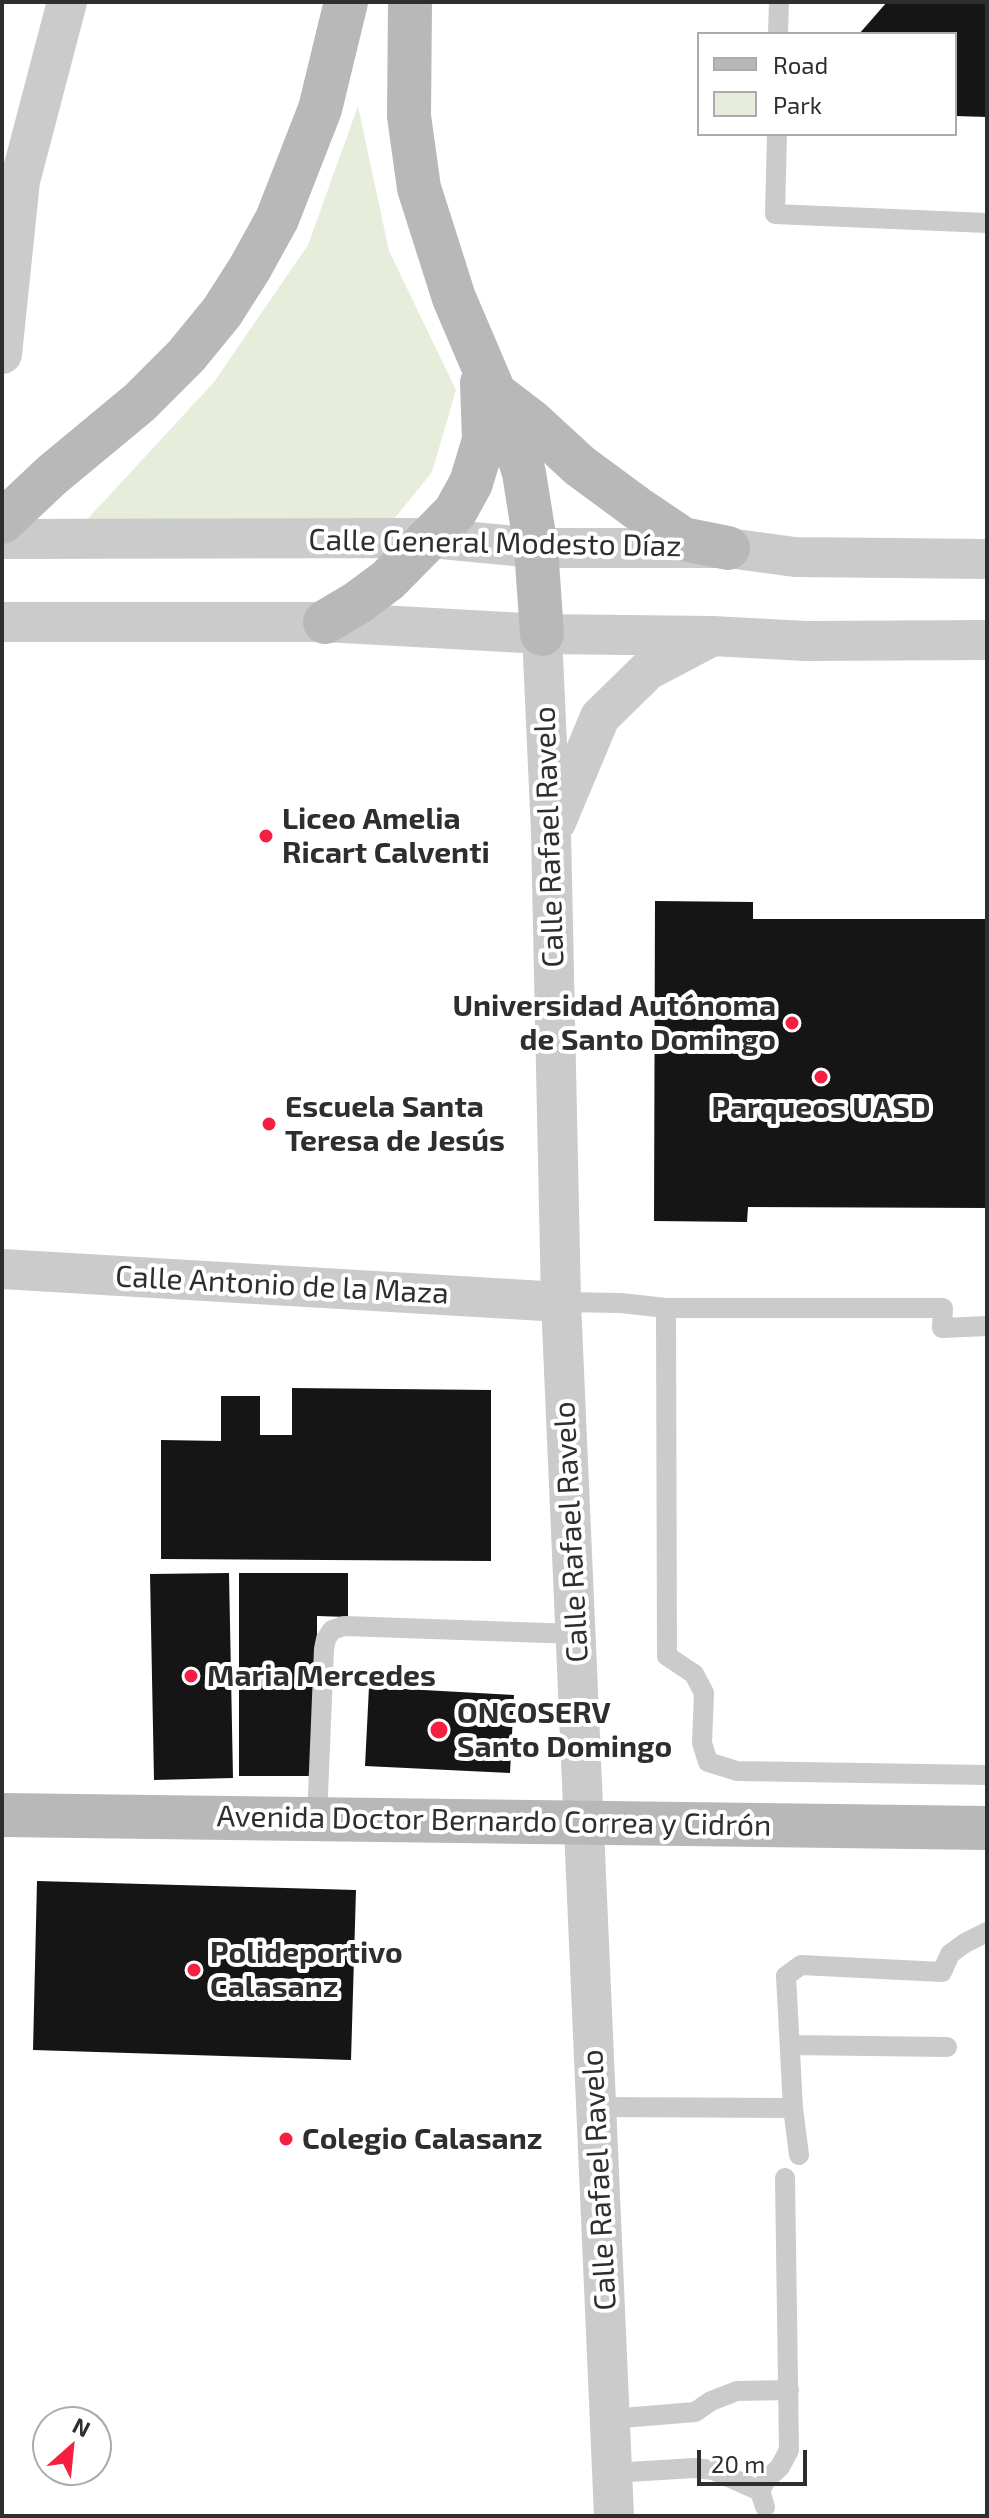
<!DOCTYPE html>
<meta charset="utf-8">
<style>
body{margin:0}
#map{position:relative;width:989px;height:2518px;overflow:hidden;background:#fff;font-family:"Exo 2",sans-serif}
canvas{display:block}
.frame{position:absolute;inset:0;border:4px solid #2e2e2e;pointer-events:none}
.legend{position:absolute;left:697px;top:32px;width:260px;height:104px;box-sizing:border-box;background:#fff;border:2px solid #ababab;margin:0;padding:10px 14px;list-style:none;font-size:24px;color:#2e2e2e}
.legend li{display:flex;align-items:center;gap:16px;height:40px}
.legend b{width:40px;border:2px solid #ababab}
.north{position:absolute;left:32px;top:2406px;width:80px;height:80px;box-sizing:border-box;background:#fff;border:2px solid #ababab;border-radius:50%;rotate:27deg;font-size:22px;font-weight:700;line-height:32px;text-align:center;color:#2e2e2e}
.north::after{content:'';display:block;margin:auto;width:28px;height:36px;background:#f52041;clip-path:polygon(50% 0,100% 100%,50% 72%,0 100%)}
.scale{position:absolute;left:697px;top:2450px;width:110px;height:36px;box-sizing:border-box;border:4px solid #2e2e2e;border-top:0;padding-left:10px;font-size:24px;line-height:28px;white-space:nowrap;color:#2e2e2e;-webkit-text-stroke:6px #fff;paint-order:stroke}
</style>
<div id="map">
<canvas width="989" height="2518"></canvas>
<div class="frame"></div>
<ul class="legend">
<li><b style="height:10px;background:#b8b8b8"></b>Road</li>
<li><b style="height:22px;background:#e6edda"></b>Park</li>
</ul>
<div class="north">N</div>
<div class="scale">20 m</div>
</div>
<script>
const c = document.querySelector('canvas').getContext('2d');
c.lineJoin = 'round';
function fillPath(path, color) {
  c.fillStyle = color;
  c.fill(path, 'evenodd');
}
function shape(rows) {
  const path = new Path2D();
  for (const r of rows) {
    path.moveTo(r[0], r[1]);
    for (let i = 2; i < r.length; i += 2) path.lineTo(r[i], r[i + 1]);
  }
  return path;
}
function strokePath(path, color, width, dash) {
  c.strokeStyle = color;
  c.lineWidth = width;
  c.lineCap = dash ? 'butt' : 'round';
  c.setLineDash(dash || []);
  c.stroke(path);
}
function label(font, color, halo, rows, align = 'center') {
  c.font = font + ' "Exo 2",sans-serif';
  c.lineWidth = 8;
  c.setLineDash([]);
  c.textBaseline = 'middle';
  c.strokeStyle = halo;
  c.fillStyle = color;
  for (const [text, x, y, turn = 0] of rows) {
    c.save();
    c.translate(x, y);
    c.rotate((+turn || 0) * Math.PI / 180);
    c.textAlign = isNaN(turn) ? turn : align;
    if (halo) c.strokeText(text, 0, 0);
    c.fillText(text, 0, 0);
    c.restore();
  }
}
fillPath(shape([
 [358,106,389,251,456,390,432,472,390,524,82,525,214,382,308,245]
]), '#e6edda');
fillPath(shape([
 [887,2,987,2,987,117,955,116,955,34,859,34],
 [655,901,753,902,753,919,987,919,987,1208,748,1207,747,1222,654,1221],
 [292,1388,491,1390,491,1561,161,1559,161,1440,221,1441,221,1396,260,1396,260,1435,292,1435],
 [229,1573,233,1778,154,1780,150,1574],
 [239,1573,348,1573,348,1617,317,1616,317,1763,310,1776,239,1776],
 [369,1687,514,1695,510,1773,365,1766],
 [37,1881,356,1890,351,2060,33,2050]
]), '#151515');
strokePath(shape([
 [778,34,779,2],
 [777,134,775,214,987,223],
 [561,1302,621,1303,666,1308,943,1308,942,1328,987,1326],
 [666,1308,667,1656,694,1674,704,1693,702,1743,708,1762,737,1771,987,1775],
 [317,1819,324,1649,326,1639,332,1630,344,1626,576,1634],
 [790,2045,947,2047],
 [596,2107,793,2108],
 [799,2155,793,2108,786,1976,801,1965,942,1972,950,1954,965,1943,987,1932],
 [610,2419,695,2412,711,2401,737,2391,789,2390],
 [612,2473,694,2468,713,2470,760,2491],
 [765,2507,760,2491,766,2480,780,2467,789,2450,785,2178]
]), '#cbcbcb', 20);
strokePath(shape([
 [2,354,20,181,67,2],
 [2,539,431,538,536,548,728,548,795,557,987,559],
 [2,622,325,622,542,634,712,636,806,641,987,640],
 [542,634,551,833,561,1302,614,2516],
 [556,822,600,717,648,670,707,639],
 [2,1269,561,1302]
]), '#cbcbcb', 40);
strokePath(shape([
 [410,2,409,116,419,188,454,298,512,434,524,473,536,548,542,634],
 [497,395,531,421,580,466,637,508,683,539,728,548],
 [2,522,52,475,140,402,186,356,222,312,250,268,277,219,320,109,346,2],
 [325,622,357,603,388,580,455,512,471,483,484,440,482,383],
 [2,1815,987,1828]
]), '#b8b8b8', 44);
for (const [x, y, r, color] of [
 [266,836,8,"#f52041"],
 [792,1023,8,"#f52041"],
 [821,1077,8,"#f52041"],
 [269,1124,8,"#f52041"],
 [191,1676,8,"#f52041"],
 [439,1730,10,"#f52041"],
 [194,1970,8,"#f52041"],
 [286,2139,8,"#f52041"]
]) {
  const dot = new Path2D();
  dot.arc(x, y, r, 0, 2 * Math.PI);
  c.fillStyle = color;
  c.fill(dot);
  strokePath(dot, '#fff', 3);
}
label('30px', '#2e2e2e', '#fff', [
 ["Calle General Modesto Díaz",495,543,1],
 ["Calle Rafael Ravelo",549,837,-92],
 ["Calle Antonio de la Maza",282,1285,3],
 ["Calle Rafael Ravelo",571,1532,-93],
 ["Avenida Doctor Bernardo Correa y Cidrón",494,1821,1],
 ["Calle Rafael Ravelo",599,2180,-93]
]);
label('bold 30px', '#2e2e2e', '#fff', [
 ["Liceo Amelia",282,819],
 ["Ricart Calventi",282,853],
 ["Universidad Autónoma",776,1006,"right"],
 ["de Santo Domingo",776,1040,"right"],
 ["Escuela Santa",285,1107],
 ["Teresa de Jesús",285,1141],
 ["Parqueos UASD",821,1108,"center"],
 ["Maria Mercedes",207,1676],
 ["ONCOSERV",457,1713],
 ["Santo Domingo",457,1747],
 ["Polideportivo",210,1953],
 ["Calasanz",210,1987],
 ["Colegio Calasanz",302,2139]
], 'left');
</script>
